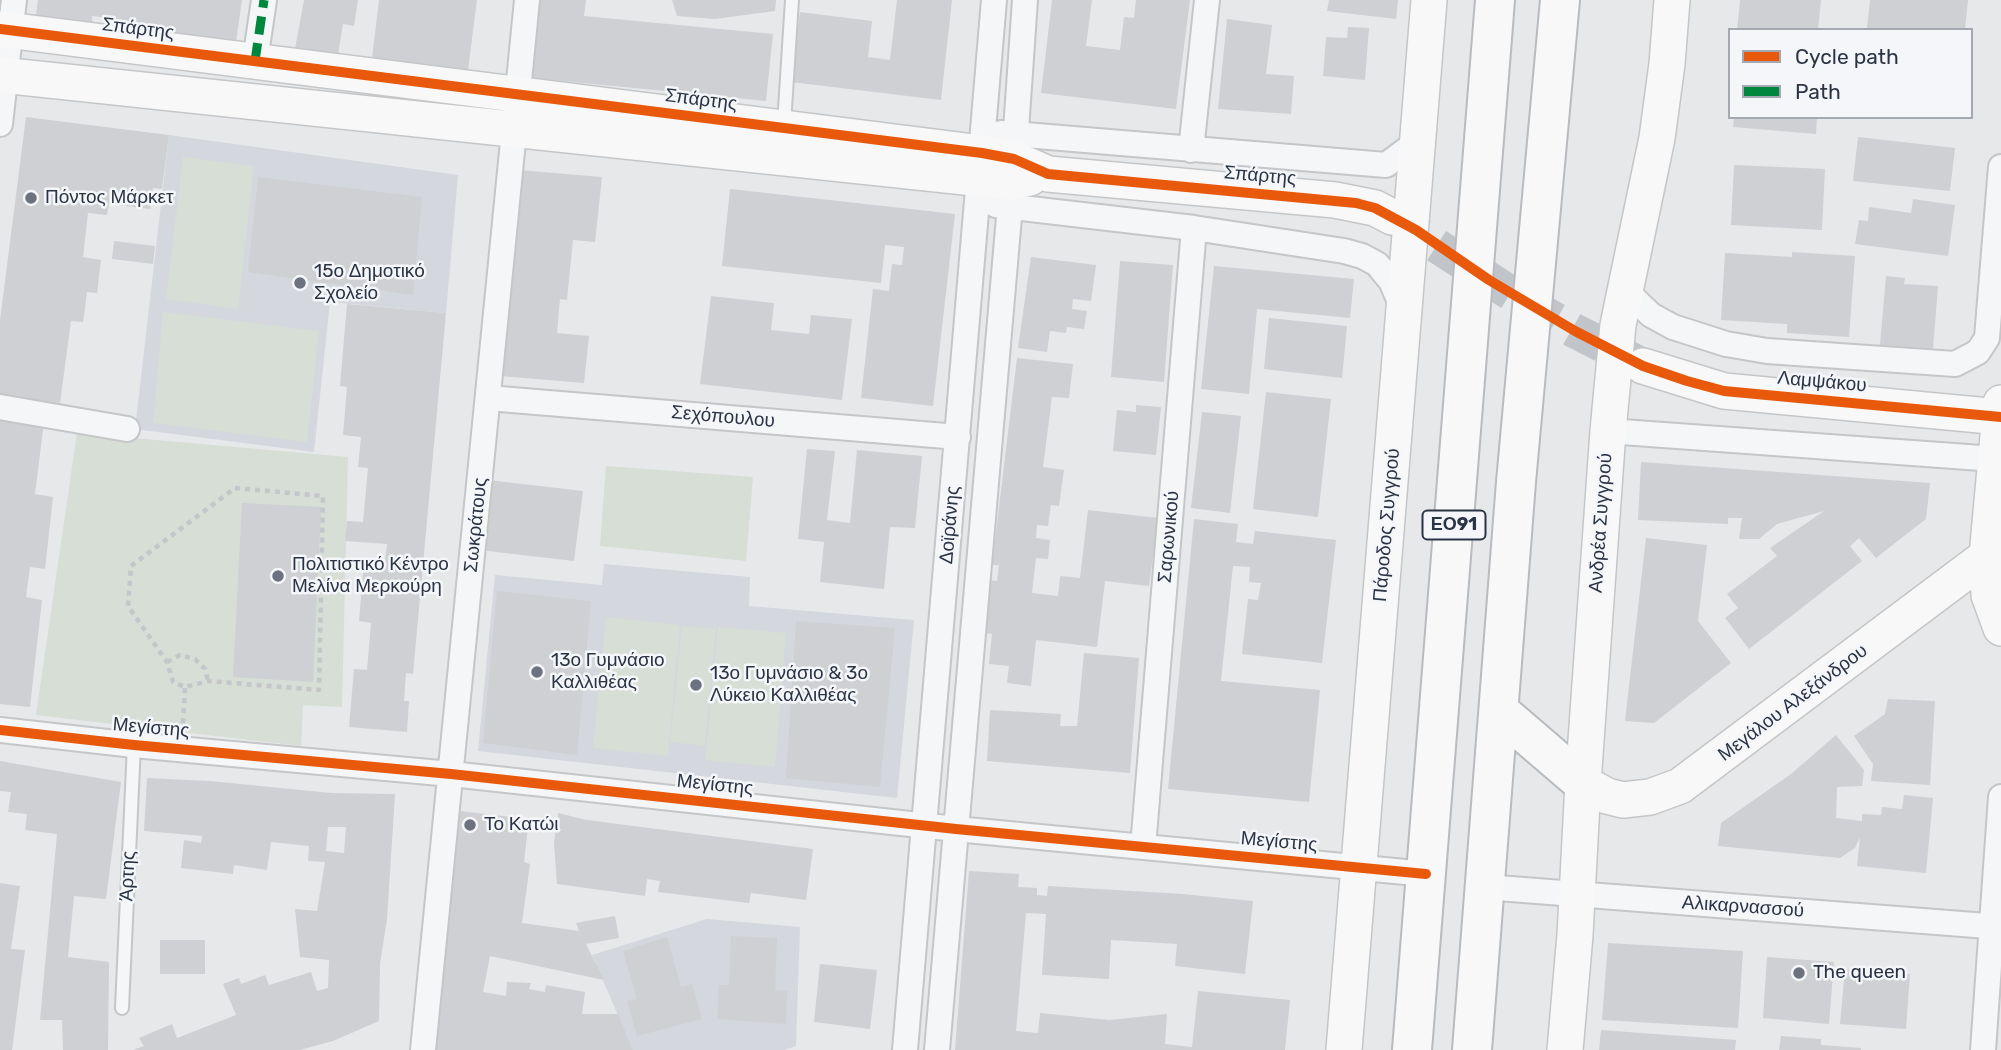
<!DOCTYPE html>
<meta charset="utf-8">
<style>
body{margin:0}
#map{position:relative;width:2001px;height:1050px;overflow:hidden;background:#e6e8ea;font-family:Rubik,sans-serif}
canvas{display:block}
.legend{position:absolute;left:1728px;top:28px;width:245px;height:91px;box-sizing:border-box;background:#f4f6f9;border:2px solid #a4a8b1;margin:0;padding:9px 12px;list-style:none;font-size:21px;color:#2b3445}
.legend li{display:flex;align-items:center;gap:14px;height:35px}
.legend b{width:35px;border:2px solid #a4a8b1}
</style>
<div id="map">
<canvas width="2001" height="1050"></canvas>
<ul class="legend">
<li><b style="height:9px;background:#e8590c"></b>Cycle path</li>
<li><b style="height:9px;background:#00873e"></b>Path</li>
</ul>
</div>
<script>
const c = document.querySelector('canvas').getContext('2d');
c.lineJoin = 'round';
function fillPath(path, color) {
  c.fillStyle = color;
  c.fill(path, 'evenodd');
}
function shape(rows) {
  const path = new Path2D();
  for (const r of rows) {
    path.moveTo(r[0], r[1]);
    for (let i = 2; i < r.length; i += 2) path.lineTo(r[i], r[i + 1]);
  }
  return path;
}
function strokePath(path, color, width, dash) {
  c.strokeStyle = color;
  c.lineWidth = width;
  c.lineCap = dash ? 'butt' : 'round';
  c.setLineDash(dash || []);
  c.stroke(path);
}
function label(font, color, halo, rows, align = 'center') {
  c.font = font + ' Rubik,sans-serif';
  c.lineWidth = 5;
  c.setLineDash([]);
  c.textBaseline = 'middle';
  c.strokeStyle = halo;
  c.fillStyle = color;
  for (const [text, x, y, turn = 0] of rows) {
    c.save();
    c.translate(x, y);
    c.rotate((+turn || 0) * Math.PI / 180);
    c.textAlign = isNaN(turn) ? turn : align;
    if (halo) c.strokeText(text, 0, 0);
    c.fillText(text, 0, 0);
    c.restore();
  }
}
fillPath(shape([
 [169,135,458,175,446,313,330,302,314,452,135,429],
 [604,564,750,577,749,606,914,620,897,798,478,751,495,575,602,585],
 [707,919,800,927,796,1046,784,1050,633,1050,592,955]
]), '#d4d7dd');
fillPath(shape([
 [183,157,254,166,238,309,166,299],
 [163,312,319,331,307,442,153,423],
 [77,433,348,457,342,707,303,705,301,746,36,715],
 [606,466,753,477,746,561,600,546],
 [606,617,680,625,668,756,593,748],
 [682,626,716,629,705,746,670,742],
 [718,627,786,633,775,767,705,760]
]), '#d6ded6');
fillPath(shape([
 [38,0,242,0,235,49,119,30,120,20,92,16,93,31,35,21],
 [304,0,358,0,354,26,343,24,337,61,294,54],
 [379,0,477,0,468,70,372,58],
 [530,0,586,0,584,16,773,34,766,101,522,77],
 [672,0,776,0,775,11,715,19,677,16],
 [897,0,952,0,941,100,791,82,800,12,872,21,868,57,890,60],
 [1052,0,1092,0,1086,46,1120,50,1124,17,1134,18,1136,0,1190,0,1176,109,1041,93],
 [1329,0,1398,0,1396,19,1327,11],
 [1740,0,1821,0,1818,30,1737,30],
 [1870,0,1968,0,1965,30,1867,28],
 [1227,19,1272,25,1266,74,1294,76,1291,114,1218,109],
 [1348,27,1369,28,1365,80,1323,76,1326,37,1347,38],
 [26,117,169,135,162,189,153,188,150,209,109,204,107,215,88,213,83,257,101,260,97,293,87,292,83,322,71,321,60,403,0,395,0,320],
 [1734,117,1817,117,1816,134,1733,127],
 [1858,137,1955,148,1950,191,1853,181],
 [1734,165,1825,169,1822,230,1731,225],
 [519,170,602,177,595,242,573,240,567,300,560,299,557,333,589,336,584,383,500,376],
 [258,177,422,197,413,295,248,272],
 [730,189,955,214,933,406,861,398,873,289,889,291,892,264,902,265,904,247,885,245,881,283,722,266],
 [1913,199,1955,205,1948,256,1855,244,1859,220,1868,221,1869,207,1911,213],
 [114,241,155,246,153,264,112,259],
 [1792,252,1855,256,1849,337,1787,333,1787,324,1721,320,1725,253,1792,257],
 [1031,257,1096,265,1091,301,1073,299,1072,309,1087,311,1084,329,1067,327,1066,333,1050,331,1047,352,1018,348],
 [1120,261,1173,265,1164,382,1111,377],
 [1214,266,1354,279,1350,318,1257,309,1249,394,1201,389],
 [1886,276,1905,278,1904,284,1938,286,1933,349,1880,345],
 [711,296,774,303,771,330,809,334,811,315,852,319,842,400,700,384],
 [347,304,446,313,413,674,406,673,404,701,409,701,407,732,349,727,354,669,367,670,371,623,359,621,364,562,385,563,387,544,345,541,347,521,363,522,368,468,358,467,361,437,343,435,347,387,340,386],
 [1269,318,1347,326,1342,378,1264,369],
 [1017,358,1073,364,1069,398,1052,397,1043,467,1064,470,1059,506,1051,505,1048,526,1037,525,1036,538,1050,540,1048,559,1036,558,1032,593,1058,596,1060,576,1080,578,1088,510,1158,518,1149,586,1105,581,1097,647,1036,640,1031,686,1007,683,1009,666,989,664,992,634,982,633,988,580,997,581,999,565,992,565],
 [1266,392,1331,399,1318,517,1253,509],
 [1136,405,1161,407,1156,455,1113,451,1117,410,1136,412],
 [1202,412,1241,416,1230,513,1191,508],
 [0,413,44,422,35,494,53,497,45,569,30,567,26,597,42,600,30,707,0,704],
 [807,449,835,451,827,520,850,523,857,450,922,456,915,528,890,527,884,589,820,582,824,542,798,539],
 [1641,462,1930,483,1926,519,1876,558,1859,538,1850,546,1862,561,1749,649,1725,618,1738,608,1727,594,1777,556,1770,548,1824,511,1777,524,1759,539,1739,539,1742,518,1728,518,1728,524,1638,520],
 [488,480,583,491,574,561,479,550],
 [242,503,321,507,313,682,233,677],
 [1194,519,1238,524,1236,542,1253,544,1255,531,1336,540,1322,663,1242,654,1248,599,1258,600,1261,583,1249,582,1250,567,1233,566,1221,681,1320,690,1309,802,1168,789],
 [1646,538,1707,545,1698,621,1731,663,1654,723,1625,721],
 [497,591,591,601,577,755,483,743],
 [796,621,895,628,880,787,786,778],
 [1084,653,1139,658,1130,773,987,761,990,710,1061,714,1060,726,1077,726],
 [1888,699,1935,701,1930,785,1871,781,1873,764,1854,736,1885,714],
 [1836,735,1864,770,1862,786,1837,787,1836,818,1862,821,1862,814,1881,815,1882,807,1902,809,1904,795,1933,798,1926,873,1857,866,1860,837,1855,848,1840,858,1718,846,1721,823,1791,774],
 [0,761,121,782,106,899,74,896,68,957,109,962,108,1050,63,1050,62,1020,40,1020,57,834,25,830,27,814,8,812,11,792,0,791],
 [147,778,210,781,331,793,395,794,387,919,380,964,379,1021,333,1041,300,1050,133,1050,144,1046,139,1038,172,1024,177,1038,236,1015,223,984,239,978,241,984,265,975,269,985,311,972,317,991,328,988,329,960,300,957,295,909,317,911,325,862,308,861,309,846,271,842,267,870,234,865,233,874,181,868,184,840,201,843,202,836,144,831],
 [328,827,346,827,344,853,326,851],
 [460,811,529,819,524,862,530,864,522,923,579,931,576,923,615,916,619,938,586,944,604,980,490,956,483,992,506,996,507,982,531,983,529,989,545,992,546,985,585,992,582,1014,618,1014,633,1050,434,1050],
 [558,813,587,820,813,849,806,900,751,893,749,903,658,892,660,881,647,879,645,896,557,884,554,843],
 [969,871,1019,874,1018,887,1037,888,1037,895,1047,896,1048,886,1183,894,1253,901,1245,974,1175,966,1177,944,1111,940,1109,979,1042,975,1046,914,1026,913,1016,1031,1038,1033,1040,1013,1109,1020,1167,1014,1165,1044,1192,1047,1198,991,1290,1000,1285,1050,955,1050],
 [0,883,20,886,11,949,25,950,12,1050,0,1050],
 [731,936,777,938,775,990,787,991,786,1024,717,1019,719,985,729,985],
 [667,937,681,987,692,984,702,1019,637,1036,627,1001,637,999,623,951],
 [160,940,205,940,205,974,160,974],
 [1608,943,1743,951,1738,1028,1602,1020],
 [1767,957,1834,962,1829,1024,1763,1018],
 [820,964,877,970,870,1029,814,1022],
 [1845,969,1910,974,1906,1029,1840,1024],
 [1601,1030,1736,1040,1735,1050,1599,1050],
 [1781,1036,1821,1039,1821,1045,1861,1048,1861,1050,1779,1050]
]), '#ced0d3');
strokePath(shape([
 [1392,217,1526,303,1575,331,1640,364]
]), '#c1c4c9', 35, [35, 18]);
const lane = shape([
 [784,124,792,0],
 [122,1008,134,745]
]);
const street = shape([
 [255,61,264,0],
 [0,124,14,0],
 [1001,133,1386,165,1418,141],
 [1191,150,1207,0],
 [996,205,1194,228,1344,251,1362,256,1377,264,1391,281,1403,309],
 [1625,290,1651,315,1673,327,1726,344,1767,351,1955,364,1978,352,1987,338,2001,167],
 [488,398,958,437],
 [0,407,127,429],
 [1608,431,1995,459],
 [0,730,134,745,451,774,956,829,1426,874],
 [1143,847,1194,228],
 [1485,887,2001,927],
 [423,1050,527,0],
 [905,1050,994,0],
 [937,1050,1014,159,1025,0],
 [1983,1050,2001,797]
]);
const secondary = shape([
 [0,29,982,153,1014,159,1048,174,1335,200,1375,208,1392,217],
 [0,75,1012,182,1030,178],
 [1643,366,1724,391,2001,417],
 [2001,403,1987,556,1989,595,2001,628],
 [1583,783,1607,796,1623,800,1650,797,1680,786,1987,556],
 [1344,1050,1429,0],
 [1565,1050,1575,935,1583,783,1608,431,1618,325,1657,138,1667,64,1672,0]
]);
const highway = shape([
 [1499,711,1583,783],
 [1412,1050,1495,0],
 [1472,1050,1516,482,1560,0]
]);
strokePath(lane, '#c4c6c8', 16);
strokePath(street, '#c4c6c8', 28);
strokePath(secondary, '#c4c6c8', 38);
strokePath(highway, '#b8bbbf', 42);
strokePath(shape([
 [235,488,323,496,319,690,208,681,185,687,173,682,167,662,128,606,131,566,235,488],
 [167,662,180,655,195,659,205,669,208,681],
 [183,723,185,687]
]), '#c5c6ca', 4.5, [5, 5]);
strokePath(lane, '#f5f6f7', 12);
strokePath(street, '#f5f6f7', 24);
strokePath(secondary, '#f8f8f8', 35);
strokePath(highway, '#f8f8f8', 38);
strokePath(shape([
 [255,61,264,0]
]), '#00873e', 9, [18, 9]);
strokePath(shape([
 [0,29,982,153,1014,159,1048,174,1356,203,1375,208,1416,230,1489,280,1575,331,1643,366,1687,381,1724,391,2001,417],
 [0,730,134,745,451,774,956,829,1426,874]
]), '#e8590c', 10);
for (const [x, y, r, color] of [
 [31,198,7,"#6c737f"],
 [300,283,7,"#6c737f"],
 [278,576,7,"#6c737f"],
 [537,672,7,"#6c737f"],
 [696,685,7,"#6c737f"],
 [470,825,7,"#6c737f"],
 [1799,973,7,"#6c737f"]
]) {
  const dot = new Path2D();
  dot.arc(x, y, r, 0, 2 * Math.PI);
  c.fillStyle = color;
  c.fill(dot);
  strokePath(dot, '#f4f6f9', 2.5);
}
for (const [x, y, w] of [
 [1454,525,63]
]) {
  const box = new Path2D();
  box.roundRect(x - w / 2, y - 14.5, w, 29, 5);
  c.fillStyle = '#f4f6f9';
  c.fill(box);
  strokePath(box, '#2b3445', 2);
}
label('bold 18px', '#2b3445', null, [
 ["ΕΟ91",1454,525]
]);
label('19px', '#2b3445', '#f4f6f9', [
 ["Σπάρτης",138,29,7],
 ["Σπάρτης",701,100,7],
 ["Σπάρτης",1260,176,5],
 ["Λαμψάκου",1822,382,5],
 ["Σεχόπουλου",723,417,5],
 ["Ανδρέα Συγγρού",1601,523,-86],
 ["Σωκράτους",476,525,-84],
 ["Δοϊράνης",950,525,-85],
 ["Πάροδος Συγγρού",1387,525,-85],
 ["Σαρωνικού",1169,537,-85],
 ["Μεγάλου Αλεξάνδρου",1793,703,-37],
 ["Μεγίστης",151,728,5],
 ["Μεγίστης",715,785,6],
 ["Μεγίστης",1279,842,5],
 ["Άρτης",128,876,-87],
 ["Αλικαρνασσού",1743,907,4]
]);
label('19px', '#2b3445', '#f4f6f9', [
 ["Πόντος Μάρκετ",45,198],
 ["15ο Δημοτικό",314,272],
 ["Σχολείο",314,294],
 ["Πολιτιστικό Κέντρο",292,565],
 ["Μελίνα Μερκούρη",292,587],
 ["13ο Γυμνάσιο",551,661],
 ["Καλλιθέας",551,683],
 ["13ο Γυμνάσιο & 3ο",710,674],
 ["Λύκειο Καλλιθέας",710,696],
 ["Το Κατώι",484,825],
 ["The queen",1813,973]
], 'left');
</script>
